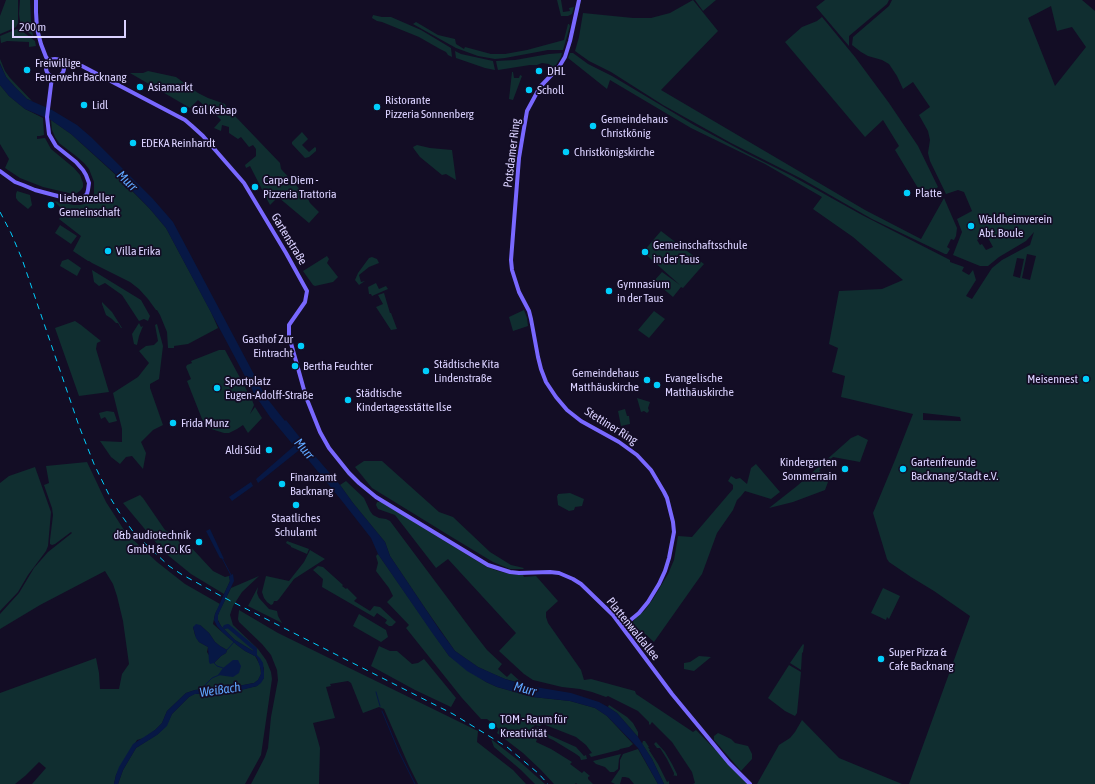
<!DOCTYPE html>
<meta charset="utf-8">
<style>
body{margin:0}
#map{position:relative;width:1095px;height:784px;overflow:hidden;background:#130d25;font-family:"Asap Condensed",sans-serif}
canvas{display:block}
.scale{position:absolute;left:12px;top:20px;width:114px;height:18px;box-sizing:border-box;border:2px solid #dad1ff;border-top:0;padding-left:5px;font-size:12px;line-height:14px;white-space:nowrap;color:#dad1ff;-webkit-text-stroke:3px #130d25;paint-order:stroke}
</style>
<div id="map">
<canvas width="1095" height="784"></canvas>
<div class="scale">200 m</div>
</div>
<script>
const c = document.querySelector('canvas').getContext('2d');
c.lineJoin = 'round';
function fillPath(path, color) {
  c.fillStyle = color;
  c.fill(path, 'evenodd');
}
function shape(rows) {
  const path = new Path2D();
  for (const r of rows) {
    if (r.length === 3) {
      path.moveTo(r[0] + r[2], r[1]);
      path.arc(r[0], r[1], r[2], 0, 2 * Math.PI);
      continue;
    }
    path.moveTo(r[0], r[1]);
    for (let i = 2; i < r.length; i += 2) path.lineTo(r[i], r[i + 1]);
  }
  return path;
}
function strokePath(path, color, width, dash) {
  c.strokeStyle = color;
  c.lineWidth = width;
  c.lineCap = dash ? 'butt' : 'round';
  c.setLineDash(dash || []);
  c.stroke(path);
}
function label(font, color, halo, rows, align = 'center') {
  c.font = font + ' "Asap Condensed",sans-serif';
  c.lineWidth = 3.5;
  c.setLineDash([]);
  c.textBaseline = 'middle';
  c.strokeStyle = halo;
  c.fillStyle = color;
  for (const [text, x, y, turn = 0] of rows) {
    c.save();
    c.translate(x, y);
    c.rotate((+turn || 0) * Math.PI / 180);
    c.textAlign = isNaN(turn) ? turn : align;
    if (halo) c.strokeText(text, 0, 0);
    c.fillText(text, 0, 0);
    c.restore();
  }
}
fillPath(shape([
 [6,0,18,0,18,23,16,27,12,29,0,34,0,16],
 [20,0,30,0,31,21,33,36,21,27,19,14],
 [557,0,561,0,563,12,570,11,569,8,574,7,572,14,568,16,561,16],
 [693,0,718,31,661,90,865,210,921,239,944,198,957,228,956,236,954,240,951,239,947,247,950,249,947,254,945,254,872,219,802,179,731,143,663,105,611,72,589,61,575,51,579,37,583,13,633,18,651,18,670,13],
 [695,0,716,0,703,11],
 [825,0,889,0,887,4,849,36,849,46,816,7],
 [892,0,1082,0,1095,11,1095,784,909,784,970,616,934,591,911,577,889,562,887,559,873,513,895,460,913,414,841,397,845,376,832,372,838,348,829,344,839,291,882,289,903,280,853,237,813,209,822,197,765,164,691,128,610,80,607,89,568,58,570,53,573,53,588,64,612,76,694,125,748,154,792,176,862,215,950,260,950,262,964,267,962,271,969,275,973,270,976,280,966,296,972,299,992,268,1002,260,1030,245,1034,232,1026,241,999,257,988,266,980,266,953,255,962,232,957,219,972,211,964,192,958,190,946,194,930,161,928,153,930,140,928,131,919,115,930,107,913,82,903,89,897,76,889,64,882,60,868,56,861,52,852,45,853,37,889,6],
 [1051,6,1057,31,1072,27,1086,47,1055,86,1028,18],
 [984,236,985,238,987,236,993,247,986,250,982,244,980,245,977,240],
 [1027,254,1036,256,1030,280,1022,278],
 [1017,258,1024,259,1020,278,1013,276],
 [923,413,960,417,961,421,923,420],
 [373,15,382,17,391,17,421,30,451,48,452,57,448,55,446,52,440,49,419,37,382,22,377,21,372,18],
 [822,17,855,57,889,103,918,146,938,187,924,198,895,150,899,146,883,120,865,137,785,42,802,27,817,21],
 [416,22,438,35,455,39,456,44,464,49,465,47,491,54,505,54,527,50,564,40,568,24,569,24,570,26,563,50,548,50,505,58,495,59,478,56,456,48,413,24],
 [17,29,22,31,35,41,36,46,29,47,29,42,7,41,1,43,0,36],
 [455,51,461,54,493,61,495,70,485,68,456,58],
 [562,53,561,57,554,68,549,64,542,63,537,65,530,65,498,70,497,66,496,61,515,60,549,54],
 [0,59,5,71,10,78,32,101,27,99,14,86,6,77,0,63],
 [148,71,176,77,198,93,208,98,225,104,228,111,234,115,280,163,281,169,307,197,310,203,319,212,309,223,278,197,270,205,250,166,246,168,245,165,256,156,256,149,253,145,249,147,241,137,238,139,229,133,229,127,222,125,221,131,214,128,221,120,213,112,210,111,198,100,190,108,130,73,143,73],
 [512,72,513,72,514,78,519,78,520,75,522,76,513,100,509,99],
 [0,85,9,96,25,109,43,118,44,135,40,136,37,136,37,139,45,138,51,149,74,168,80,175,83,183,83,187,81,190,77,193,73,194,43,187,20,178,5,168,9,159,0,144],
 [51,120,71,134,118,177,150,209,166,228,211,312,218,328,188,344,174,346,174,342,174,348,168,348,167,332,160,315,157,310,156,310,148,299,139,289,130,282,92,263,89,261,88,261,73,251,81,236,59,219,65,212,54,201,74,205,80,205,84,204,91,200,94,194,94,182,89,169,84,163,76,156,59,143,55,137,52,130],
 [302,132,308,139,302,145,309,152,315,147,316,148,316,151,309,157,305,158,292,144,292,142],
 [417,145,430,148,452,150,456,180,446,174,442,175,420,157,414,149,413,147],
 [17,191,30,195,32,205,28,209,18,201,16,198,16,194],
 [60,225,77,236,71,244,55,233],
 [661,231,704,264,683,288,681,287,673,297,654,281,662,272,680,285,643,252],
 [327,256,329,259,327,263,338,277,333,282,315,286,313,285,303,271],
 [372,257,377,259,379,263,369,267,359,275,361,282,365,281,359,285,355,280,358,273,369,258],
 [68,259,81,268,77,276,60,266,62,261],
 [92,270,141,300,150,316,148,321,144,319,139,321,122,295,105,283,99,286,94,282],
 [376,283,379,289,386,286,388,289,372,296,371,294,369,294,368,287],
 [384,293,390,313,391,313,397,329,391,330,376,307,383,304,378,295],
 [102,302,112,312,122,328,121,328,118,323,116,323,112,319,106,315,102,304],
 [524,310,527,318,528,326,513,331,509,317],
 [654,311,665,319,649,338,638,330],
 [75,321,81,325,101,341,97,343,96,349,109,392,79,396,55,328],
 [139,323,141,327,143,326,139,336,137,345,134,344,132,334],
 [157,324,163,346,159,379,150,384,150,388,163,425,153,430,141,442,146,453,143,469,132,456,126,457,120,464,111,457,100,441,122,442,122,429,113,393,138,377,149,363,139,351,146,346,154,345,158,341,155,325],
 [219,350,225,350,252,400,254,405,250,414,255,407,262,418,248,433,243,425,237,429,229,433,224,433,208,428,202,419,187,381,191,379,186,367,187,365,192,363,191,361],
 [637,398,650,402,648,408,649,411,647,413,644,411,641,412],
 [625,409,627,416,629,416,630,424,621,426,618,411],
 [107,411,114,412,117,421,109,423,105,417,101,419,99,413],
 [858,435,868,440,860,462,833,457,819,470,828,482,825,490,793,502,769,508,797,486,851,438],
 [364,461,382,461,439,512,453,517,490,552,511,565,524,568,523,569,510,569,493,562,450,536,372,488,355,467],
 [87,462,106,502,126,533,157,562,185,584,220,604,215,614,213,624,237,645,245,651,255,656,260,665,261,674,258,680,254,683,238,686,195,690,186,693,167,711,162,723,155,730,144,738,137,740,116,775,114,784,32,784,46,768,39,762,25,776,15,784,0,784,0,693,96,658,99,673,100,689,119,689,122,674,129,664,123,621,117,596,113,584,105,571,40,605,0,629,0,614,19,593,34,568,48,552,72,533,71,532,55,544,52,545,50,544,50,540,53,515,52,508,44,485,49,483,46,466],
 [200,625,209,633,215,642,220,646,227,650,226,653,221,656,214,663,207,652,208,647,199,642,195,635,193,627],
 [756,464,780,492,771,499,745,491,741,496,737,500,733,510,717,533,702,574,654,642,644,633,635,639,630,630,630,626,636,618,645,610,653,599,668,574,674,560,678,536,692,537,733,489,733,485,728,481,731,476,736,479,740,478,747,484,751,468],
 [35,467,51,512,48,546,46,551,28,575,18,592,0,611,0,483,9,476],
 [346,481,364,498,370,511,373,515,379,518,386,519,390,521,473,632,487,650,502,664,498,669,507,677,511,673,521,682,520,683,505,679,491,673,478,667,455,651,425,608,390,556,385,542,353,503,340,485],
 [570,493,584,499,582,506,575,507,574,510,569,511,558,505,557,496,558,495,558,494],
 [140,495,143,498,165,530,174,535,183,547,188,544,213,571,225,577,229,576,230,581,224,594,191,574,164,552,123,503],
 [377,502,381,502,487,567,498,571,510,574,523,575,524,577,536,576,558,601,546,612,546,617,548,623,581,670,584,680,591,679,635,691,636,694,693,732,696,730,749,784,693,784,695,783,692,772,672,742,652,722,650,725,649,724,649,722,638,711,608,696,606,697,592,692,580,689,562,687,533,680,524,674,499,651,516,633,448,559,436,568,395,515,378,509,376,505],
 [287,541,309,549,307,554,291,547,291,546,286,543],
 [310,550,325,559,294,579,279,599,277,601,274,601,273,604,271,605,267,602,264,598,262,592,266,576,289,581,304,562],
 [378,554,449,656,486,682,497,687,533,697,570,701,595,708,607,716,633,744,629,747,620,749,619,750,591,757,589,754,592,753,586,745,576,737,543,724,540,726,535,725,532,728,531,733,532,737,537,739,536,742,551,749,572,762,570,764,582,773,584,771,590,776,588,777,588,779,593,784,577,784,576,783,575,784,554,784,541,770,523,753,497,733,499,729,487,719,481,719,462,698,406,628,409,625,387,602,393,596,389,588,376,571,378,563,376,556],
 [318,566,323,567,343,585,342,586,346,589,347,588,357,598,354,601,370,611,374,606,380,607,396,622,392,626,389,626,385,623,387,620,377,613,374,617,322,587,323,579,313,570],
 [259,576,242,592,233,606,230,615,233,625,258,649,266,660,271,672,272,679,261,755,245,784,118,784,123,770,136,748,158,734,166,726,172,714,189,697,194,694,225,693,257,686,264,678,264,668,253,651,235,640,221,626,217,618,219,612,231,588],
 [258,587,257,593,259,598,269,609,277,611,278,616,282,623,248,606],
 [883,588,900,596,889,619,887,617,886,620,871,613],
 [239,610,278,633,478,731,477,742,513,770,526,784,418,784,409,766,384,709,379,707,363,713,351,683,348,681,330,684,331,686,326,687,335,718,313,723,320,748,319,784,251,784,265,757,268,748,271,717,278,680,277,670,271,655,262,644,239,622,238,619],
 [359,614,386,630,388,637,381,642,353,626],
 [803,644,804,645,803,652,802,653,801,670,790,663],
 [379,646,390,651,397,651,412,664,418,663,424,659,456,698,451,707,415,690,371,666],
 [699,656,711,657,694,671,684,669,684,663,690,662],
 [789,665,801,672,797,713,795,716,785,711,768,698],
 [609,705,627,717,633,723,638,732,638,737,617,713,608,707],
 [802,720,839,758,902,784,757,784,779,745,790,738,795,732],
 [538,727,539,728,540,731,576,747,584,756,586,755,587,759,581,760,580,757,576,754,553,740,537,733,537,736,534,735,533,733,534,729],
 [718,733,731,739,735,743,748,746,752,754,752,759,741,771,714,740,714,736],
 [491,739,519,761,545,784,535,784,521,770,494,747],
 [643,741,645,741,649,747,648,747,650,750,649,750,658,764,667,782,669,781,669,784,664,784,652,759,642,744],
 [656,742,665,752,672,764,677,774,677,776,672,775,674,775,674,773,667,759,660,748,657,748,654,744],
 [638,749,658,784,634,784,629,778,625,777,622,777,620,784,615,784,611,782,620,769,620,760,623,754],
 [621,754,619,759,618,769,614,772,610,772,605,767,596,764,593,761]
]), '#102e30');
fillPath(shape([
 [0,64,6,77,14,86,27,99,52,110,77,125,91,137,153,199,173,222,266,397,285,421,286,420,309,449,340,485,353,503,385,542,390,556,439,629,455,651,478,667,505,679,529,686,571,693,599,702,608,707,617,713,638,737,652,759,664,784,658,784,638,748,607,716,595,708,570,701,533,697,497,687,486,682,467,671,449,656,433,634,378,554,371,538,342,501,301,451,298,451,258,483,256,479,294,446,270,417,255,395,166,228,150,209,120,178,71,134,51,120,25,109,9,96,0,85],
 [251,482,253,486,232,501,229,497],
 [210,529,224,559,220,558,206,531],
 [233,574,234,581,218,615,218,621,221,626,235,640,253,651,260,658,263,663,264,672,264,678,261,683,257,686,238,691,195,694,189,697,172,714,167,726,157,735,136,748,123,770,118,784,114,784,116,775,119,767,133,744,155,730,162,723,167,711,186,693,195,690,238,686,254,683,258,680,261,674,261,670,257,658,255,656,245,651,237,645,222,632,217,626,214,620,215,614,230,581,229,576],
 [196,624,200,625,209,633,215,642,220,646,227,650,226,653,221,656,214,663,210,664,209,662,208,647,199,642,196,638,193,627],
 [233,660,238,660,241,666,239,673,233,677,218,675,223,668]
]), '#071845');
strokePath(shape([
 [222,558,231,575],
 [227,650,234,642],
 [214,663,217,666,223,668],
 [203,690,206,684,212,678,219,675],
 [376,692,380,706],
 [382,711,399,752,415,784]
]), '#071845', 1);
strokePath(shape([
 [225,627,228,626,255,649,255,654]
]), '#071845', 4);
strokePath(shape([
 [36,0,36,12,37,29,41,44,46,57,49,61],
 [579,0,570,41,565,57,559,67,540,87,527,111,523,134,519,158,511,260,512,270,519,292,529,311,531,319,538,357,541,369,546,382,556,397,567,410,581,421,619,442,637,455,651,470,664,492,667,498,673,522,674,532,669,558,665,571,659,584,648,602,639,613,622,627],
 [55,68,9],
 [64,65,69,63,74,63,82,66,185,120,192,126,203,136,244,183,286,253,307,291,305,302,289,325,289,336,306,397,320,432,329,448,349,473,359,483,376,497,488,565,510,572,519,573,550,572,559,573,573,579,581,584,613,615,672,694,729,763,750,784],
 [0,171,15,182,23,185,35,190,69,199,79,199,84,197,87,194,88,190,89,183,86,175,83,170,76,162,56,146,49,134,47,117,52,77]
]), '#7968ff', 4);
strokePath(shape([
 [0,212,11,233,22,259,79,426,94,464,111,499,119,512,134,533,169,566,181,574,221,596,453,714,507,747,538,773,548,784]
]), '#00cefc', 1, [6, 5]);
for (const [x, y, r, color] of [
 [27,70,4,"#00cefc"],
 [539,71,4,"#00cefc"],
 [140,87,4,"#00cefc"],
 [529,90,4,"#00cefc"],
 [84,105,4,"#00cefc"],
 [377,107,4,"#00cefc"],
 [184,110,4,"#00cefc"],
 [593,126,4,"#00cefc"],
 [133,143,4,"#00cefc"],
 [566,152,4,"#00cefc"],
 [255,187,4,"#00cefc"],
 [907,193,4,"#00cefc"],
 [51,205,4,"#00cefc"],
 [971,226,4,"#00cefc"],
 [108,251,4,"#00cefc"],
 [645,252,4,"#00cefc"],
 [609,291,4,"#00cefc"],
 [301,346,4,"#00cefc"],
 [295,366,4,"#00cefc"],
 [426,371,4,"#00cefc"],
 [1086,379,4,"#00cefc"],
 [647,380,4,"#00cefc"],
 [657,385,4,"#00cefc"],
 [217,388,4,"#00cefc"],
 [348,400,4,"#00cefc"],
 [173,423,4,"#00cefc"],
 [269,450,4,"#00cefc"],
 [845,469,4,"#00cefc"],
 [903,469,4,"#00cefc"],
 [282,484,4,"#00cefc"],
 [296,505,4,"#00cefc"],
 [199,542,4,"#00cefc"],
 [881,659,4,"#00cefc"],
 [492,726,4,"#00cefc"]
]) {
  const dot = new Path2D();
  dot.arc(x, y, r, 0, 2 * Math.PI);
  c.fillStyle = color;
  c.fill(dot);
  strokePath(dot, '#130d25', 1.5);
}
label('12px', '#dad1ff', '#130d25', [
 ["Freiwillige",35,63],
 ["Feuerwehr Backnang",35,77],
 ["DHL",547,71],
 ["Asiamarkt",148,87],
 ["Scholl",537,90],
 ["Ristorante",385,100],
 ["Pizzeria Sonnenberg",385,114],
 ["Lidl",92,105],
 ["Gül Kebap",192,110],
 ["Gemeindehaus",601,119],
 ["Christkönig",601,133],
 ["EDEKA Reinhardt",141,143],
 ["Christkönigskirche",574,152],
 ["Carpe Diem -",263,180],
 ["Pizzeria Trattoria",263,194],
 ["Platte",915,193],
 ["Liebenzeller",59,198],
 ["Gemeinschaft",59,212],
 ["Waldheimverein",979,219],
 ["Abt. Boule",979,233],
 ["Gemeinschaftsschule",653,245],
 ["in der Taus",653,259],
 ["Villa Erika",116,251],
 ["Gymnasium",617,284],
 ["in der Taus",617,298],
 ["Gasthof Zur",293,339,"right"],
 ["Eintracht",293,353,"right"],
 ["Städtische Kita",434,364],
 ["Lindenstraße",434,378],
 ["Bertha Feuchter",303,366],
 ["Gemeindehaus",639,373,"right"],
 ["Matthäuskirche",639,387,"right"],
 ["Evangelische",665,378],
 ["Matthäuskirche",665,392],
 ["Meisennest",1078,379,"right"],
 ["Sportplatz",225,381],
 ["Eugen-Adolff-Straße",225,395],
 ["Städtische",356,393],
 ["Kindertagesstätte Ilse",356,407],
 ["Frida Munz",181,423],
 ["Aldi Süd",261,450,"right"],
 ["Kindergarten",837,462,"right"],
 ["Sommerrain",837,476,"right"],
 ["Gartenfreunde",911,462],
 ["Backnang/Stadt e.V.",911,476],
 ["Finanzamt",290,477],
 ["Backnang",290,491],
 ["Staatliches",296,518,"center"],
 ["Schulamt",296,532,"center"],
 ["d&b audiotechnik",191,535,"right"],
 ["GmbH & Co. KG",191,549,"right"],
 ["Super Pizza &",889,652],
 ["Cafe Backnang",889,666],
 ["TOM - Raum für",500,719],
 ["Kreativität",500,733]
], 'left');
label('12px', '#dad1ff', '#130d25', [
 ["Potsdamer Ring",512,153,-83],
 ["Gartenstraße",289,239,59],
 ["Stettiner Ring",611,426,32],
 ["Plattenwaldallee",633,629,51]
]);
label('italic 13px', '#5fa7ff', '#130d25', [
 ["Murr",127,181,45],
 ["Murr",304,449,50],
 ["Murr",525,689,15],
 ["Weißach",220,690,-8]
]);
</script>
